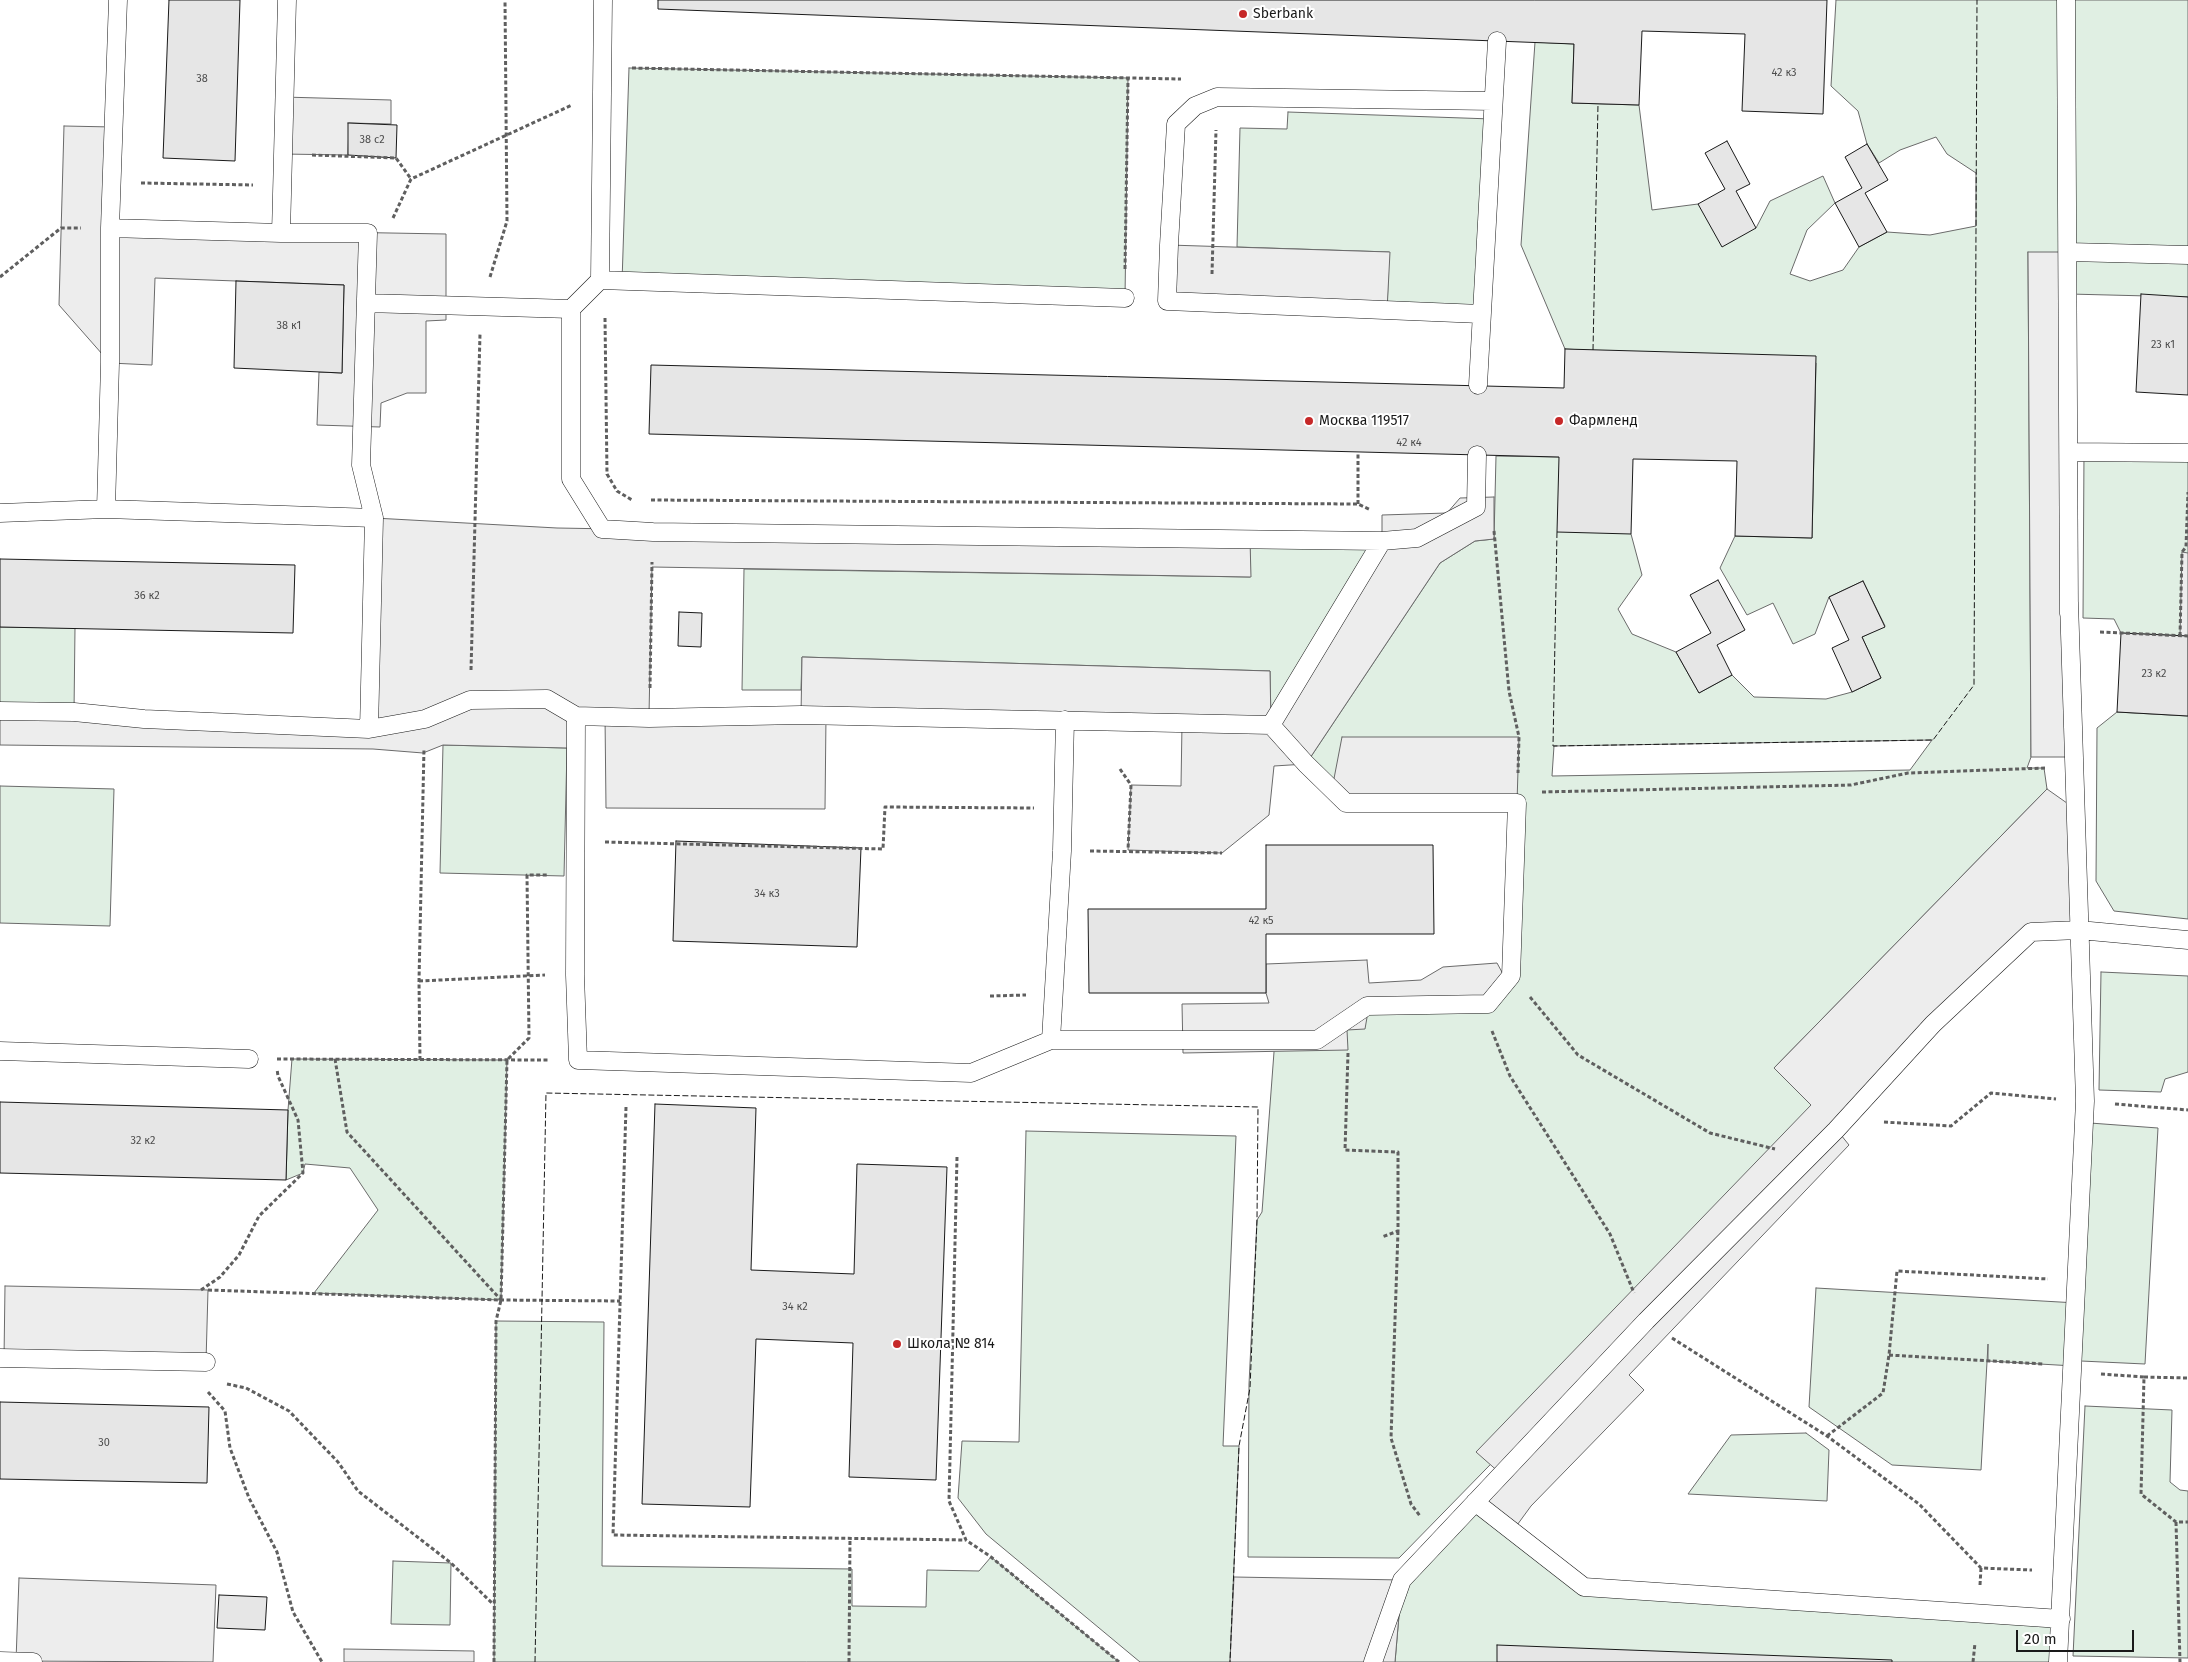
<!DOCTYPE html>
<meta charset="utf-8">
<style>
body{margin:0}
#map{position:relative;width:2188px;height:1662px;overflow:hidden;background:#fff;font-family:"Fira Sans",sans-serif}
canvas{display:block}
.scale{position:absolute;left:2016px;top:1630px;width:118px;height:22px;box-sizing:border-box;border:2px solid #1a1a1a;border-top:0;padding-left:6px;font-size:15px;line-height:18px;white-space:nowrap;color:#1a1a1a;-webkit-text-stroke:4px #fff;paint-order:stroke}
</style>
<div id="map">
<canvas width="2188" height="1662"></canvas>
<div class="scale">20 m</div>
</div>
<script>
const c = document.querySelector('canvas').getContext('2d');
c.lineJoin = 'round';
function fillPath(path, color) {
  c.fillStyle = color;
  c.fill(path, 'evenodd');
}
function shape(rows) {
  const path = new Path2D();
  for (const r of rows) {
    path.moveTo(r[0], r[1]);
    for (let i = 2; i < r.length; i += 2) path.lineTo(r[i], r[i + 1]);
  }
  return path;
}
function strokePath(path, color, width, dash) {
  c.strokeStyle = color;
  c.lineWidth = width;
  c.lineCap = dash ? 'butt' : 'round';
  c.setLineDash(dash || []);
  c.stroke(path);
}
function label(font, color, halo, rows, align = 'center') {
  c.font = font + ' "Fira Sans",sans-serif';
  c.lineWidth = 4;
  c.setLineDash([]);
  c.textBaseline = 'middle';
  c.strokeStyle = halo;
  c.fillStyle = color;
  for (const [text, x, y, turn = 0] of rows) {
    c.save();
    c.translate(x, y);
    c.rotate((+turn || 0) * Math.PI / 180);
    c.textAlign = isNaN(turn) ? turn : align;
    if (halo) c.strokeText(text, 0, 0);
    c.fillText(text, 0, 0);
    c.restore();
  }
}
const green = shape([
 [1836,0,2188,0,2188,297,2069,294,2028,252,2031,757,2027,768,2044,768,2047,789,1774,1068,1827,1120,1399,1558,1248,1557,1249,1384,1257,1220,1262,1212,1274,1052,1270,1003,1486,1002,1509,972,1517,802,1346,803,1306,764,1440,563,1475,541,1494,539,1496,456,1559,457,1631,534,1642,575,1618,609,1632,634,1676,652,1699,693,1732,675,1754,697,1826,699,1852,692,1881,678,1862,637,1885,626,1863,581,1829,597,1815,634,1793,644,1773,603,1747,615,1720,568,1735,536,1812,538,1816,363,1565,349,1521,245,1535,42,1574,44,1572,103,1639,105,1652,210,1698,204,1756,228,1770,201,1823,176,1835,203,1807,230,1790,274,1810,281,1843,270,1859,247,1887,232,1930,235,1976,226,1976,173,1947,154,1936,137,1900,150,1879,163,1867,144,1858,111,1831,86,1836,0],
 [1932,740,1910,770,1552,776,1554,746,1932,740],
 [629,68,1128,78,1125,298,622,282,629,68],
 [1288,112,1492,119,1481,314,1387,311,1389,252,1237,247,1240,128,1287,129,1288,112],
 [2084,452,2188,453,2188,636,2121,633,2114,619,2083,618,2084,452],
 [1250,540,1382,541,1271,725,1270,671,802,657,801,690,742,690,744,569,1250,577,1250,540],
 [0,627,75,628,74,712,0,711,0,627],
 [2117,712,2188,716,2188,919,2114,911,2096,881,2097,728,2117,712],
 [443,745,567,748,564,876,440,873,443,745],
 [0,786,114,789,110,926,0,923,0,786],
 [2101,972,2188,976,2188,1072,2165,1079,2161,1092,2099,1090,2101,972],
 [292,1059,507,1060,501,1300,314,1293,378,1210,350,1168,305,1164,303,1173,286,1180,288,1110,292,1059],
 [2090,1123,2158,1128,2145,1364,2081,1361,2090,1123],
 [1026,1131,1236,1136,1223,1446,1239,1446,1230,1662,1140,1662,986,1534,958,1498,962,1441,1019,1442,1026,1131],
 [1816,1288,2077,1303,2074,1366,1988,1361,1988,1344,1981,1470,1892,1465,1809,1407,1816,1288],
 [496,1321,604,1322,602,1566,852,1569,852,1606,926,1607,927,1570,979,1571,991,1557,1119,1662,494,1662,496,1321],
 [2085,1406,2172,1410,2170,1482,2180,1490,2188,1491,2188,1658,2073,1656,2085,1406],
 [1806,1433,1829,1450,1827,1501,1688,1494,1731,1435,1806,1433],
 [1475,1502,1584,1587,2061,1619,2058,1662,1395,1662,1402,1580,1475,1502],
 [393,1561,451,1563,450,1625,391,1624,393,1561]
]);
fillPath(green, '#e0efe3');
strokePath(green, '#6a6a6a', 1);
const parking = shape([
 [283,97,391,100,391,124,349,123,348,155,282,154,283,97],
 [64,126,113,127,110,228,446,234,446,320,426,321,426,393,407,393,381,403,380,427,317,425,319,372,342,373,344,285,155,278,152,365,110,363,59,305,64,126],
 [1169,245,1390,252,1387,311,1167,301,1169,245],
 [2028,252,2069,252,2073,757,2031,757,2028,252],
 [1494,497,1494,539,1475,541,1440,563,1306,764,1274,766,1269,815,1222,853,1128,850,1131,785,1181,786,1182,724,826,716,825,809,606,808,605,716,576,716,576,752,567,748,443,745,423,753,373,749,0,745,0,711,369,729,374,518,557,528,1250,540,1251,577,652,567,649,715,801,715,802,657,1270,671,1271,724,1382,542,1382,515,1447,513,1460,498,1494,497],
 [2182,552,2188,553,2188,636,2180,636,2182,552],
 [1342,737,1519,737,1517,803,1346,803,1332,789,1342,737],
 [2047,789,2074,808,2079,930,2031,932,1837,1130,1849,1145,1629,1375,1644,1390,1531,1506,1512,1532,1475,1502,1501,1474,1476,1452,1811,1105,1774,1068,2047,789],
 [1367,960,1369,983,1421,980,1443,967,1497,963,1503,974,1484,998,1370,1000,1365,1029,1347,1030,1348,1050,1183,1053,1182,1004,1269,1003,1266,993,1266,964,1367,960],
 [5,1286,208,1290,206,1362,4,1358,5,1286],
 [1234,1577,1402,1580,1395,1662,1230,1662,1234,1577],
 [19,1578,216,1585,213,1662,16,1661,19,1578],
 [344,1649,474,1651,474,1662,344,1662,344,1649]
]);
fillPath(parking, '#ededed');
strokePath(parking, '#6a6a6a', 1);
const building = shape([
 [169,0,240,0,235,161,163,158,169,0],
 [658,0,1827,0,1823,114,1742,111,1745,34,1642,31,1639,105,1572,103,1574,44,658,9,658,0],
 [348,123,397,125,396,158,348,155,348,123],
 [1727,141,1750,184,1736,191,1756,228,1722,247,1698,204,1725,189,1705,153,1727,141],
 [1867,144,1888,180,1865,193,1887,232,1859,247,1835,203,1862,188,1845,157,1867,144],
 [236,281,344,285,342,373,234,368,236,281],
 [2141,294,2188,297,2188,395,2136,392,2141,294],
 [1565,349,1816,356,1812,538,1735,536,1737,461,1633,459,1631,534,1557,532,1559,457,649,434,651,365,1564,388,1565,349],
 [0,559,295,565,293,633,0,627,0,559],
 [1718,580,1745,630,1717,645,1732,675,1699,693,1676,652,1711,633,1690,595,1718,580],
 [1863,581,1885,627,1862,637,1881,678,1852,692,1832,648,1849,640,1829,597,1863,581],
 [679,612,702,613,701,647,678,646,679,612],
 [2121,633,2188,636,2188,716,2117,712,2121,633],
 [676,841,861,848,857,947,673,941,676,841],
 [1266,845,1433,845,1434,934,1266,934,1266,993,1089,993,1088,909,1266,909,1266,845],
 [0,1102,288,1110,286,1180,0,1173,0,1102],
 [655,1104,756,1108,751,1270,854,1274,857,1164,947,1167,936,1480,849,1477,853,1343,756,1339,750,1507,642,1504,655,1104],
 [0,1402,209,1407,207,1483,0,1479,0,1402],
 [219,1595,267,1597,265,1630,217,1628,219,1595],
 [1497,1645,1892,1660,1892,1662,1497,1662,1497,1645]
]);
fillPath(building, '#e6e6e6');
strokePath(building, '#1a1a1a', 1);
const service = shape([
 [118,0,110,228,281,233,287,0],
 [603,0,600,280,571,309,571,479,602,529,653,532,1382,541,1417,538,1476,507,1477,455],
 [2066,0,2069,614],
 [281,233,368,233,361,465,374,518,369,729],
 [2069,252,2188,255],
 [600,280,1125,298],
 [366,303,571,309],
 [1481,314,1167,301,1169,245,1176,124,1195,106,1217,97,1493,101],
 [1478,385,1497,41],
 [2069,452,2188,453],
 [106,509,110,363,110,228],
 [0,513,106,509,374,518],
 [0,711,74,712,144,719,369,729,425,719,470,700,547,699,576,716,649,718,801,715,1271,725,1382,541],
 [576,716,575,975,578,1060,971,1073,1051,1040],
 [1065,720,1062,851,1051,1040,1317,1040,1367,1006,1488,1004,1511,976,1517,803,1346,803,1306,764,1271,725],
 [0,1051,249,1059],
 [0,1358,206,1362],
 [1475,1502,1584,1587,2061,1619],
 [0,1661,33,1662],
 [1373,1662,1402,1580,1646,1321,1836,1130,1933,1024,2031,932,2079,930,2188,940],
 [2058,1662,2085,1101,2069,602]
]);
strokePath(service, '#1a1a1a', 19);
strokePath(shape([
 [632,68,1181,79],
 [312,155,396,158,411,179],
 [141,183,253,185],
 [393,218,411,179,572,105],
 [1125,269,1128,78],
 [1212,274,1216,130],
 [0,277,61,228,81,228],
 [490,277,507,221,505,0],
 [605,318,607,474,617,491,632,500],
 [651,500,1358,504,1371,510],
 [1358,504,1358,452],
 [1494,531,1509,691,1519,737,1518,773],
 [2100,632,2188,636],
 [2180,636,2182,552,2186,547,2188,492],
 [471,670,480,334],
 [650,688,652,562],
 [1120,769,1131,785,1128,850],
 [1542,792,1851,785,1908,773,2045,768],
 [605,842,883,849,885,807,1034,808],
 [1090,851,1222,853],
 [419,981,545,975],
 [990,996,1026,995],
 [1530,997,1578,1055,1710,1133,1775,1149],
 [1492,1031,1510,1076,1610,1234,1634,1293],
 [1348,1053,1345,1150,1398,1152,1398,1231,1382,1237],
 [277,1059,549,1060],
 [335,1059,347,1132,501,1300],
 [420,1060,419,981,424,748],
 [2115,1104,2188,1110],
 [626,1107,613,1535,966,1540],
 [1884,1122,1951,1126,1991,1093,2056,1099],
 [957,1157,949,1501,966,1540,991,1557,1119,1662],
 [1398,1231,1391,1438,1411,1504,1420,1516],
 [201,1290,220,1277,239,1255,259,1216,303,1173,298,1120,278,1076,277,1069],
 [208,1290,501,1300],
 [500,1300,620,1301],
 [1672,1338,1827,1436,1919,1504,1981,1568,2032,1570],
 [1889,1355,2043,1364],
 [2101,1374,2144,1377,2141,1494,2176,1522,2188,1522],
 [2144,1377,2188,1378],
 [227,1384,246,1388,289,1411,338,1462,358,1491,451,1563,493,1604],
 [208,1392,225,1411,230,1448,249,1498,277,1552,293,1612,322,1662],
 [1827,1436,1883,1393,1889,1355,1897,1271,2048,1279],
 [2176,1522,2180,1662],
 [1980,1585,1981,1568],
 [494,1662,496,1321,501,1300,507,1060,529,1038,527,875,547,875],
 [849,1662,850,1538],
 [1973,1662,1975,1643]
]), '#5f5f5f', 3, [4, 2.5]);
strokePath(service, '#fff', 18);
strokePath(shape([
 [1593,350,1598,104],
 [1557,532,1553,746,1933,740,1974,685,1977,0],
 [535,1662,546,1093,1258,1107,1257,1220,1250,1388,1239,1446,1230,1662]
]), '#1a1a1a', 1, [6, 2.5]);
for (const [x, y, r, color] of [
 [1243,14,5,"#c62828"],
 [1309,421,5,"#c62828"],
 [1559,421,5,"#c62828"],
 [897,1344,5,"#c62828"]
]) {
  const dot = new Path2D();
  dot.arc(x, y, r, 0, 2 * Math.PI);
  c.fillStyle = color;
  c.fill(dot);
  strokePath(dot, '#fff', 2);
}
label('11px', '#4d4d4d', null, [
 ["42 к3",1784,73],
 ["38",202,79],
 ["38 с2",372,140],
 ["38 к1",289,326],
 ["23 к1",2163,345],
 ["42 к4",1409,443],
 ["36 к2",147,596],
 ["23 к2",2154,674],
 ["34 к3",767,894],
 ["42 к5",1261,921],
 ["32 к2",143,1141],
 ["34 к2",795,1307],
 ["30",104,1443]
]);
label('14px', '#1a1a1a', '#fff', [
 ["Sberbank",1253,14],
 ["Москва 119517",1319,421],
 ["Фармленд",1569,421],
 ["Школа № 814",907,1344]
], 'left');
</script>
